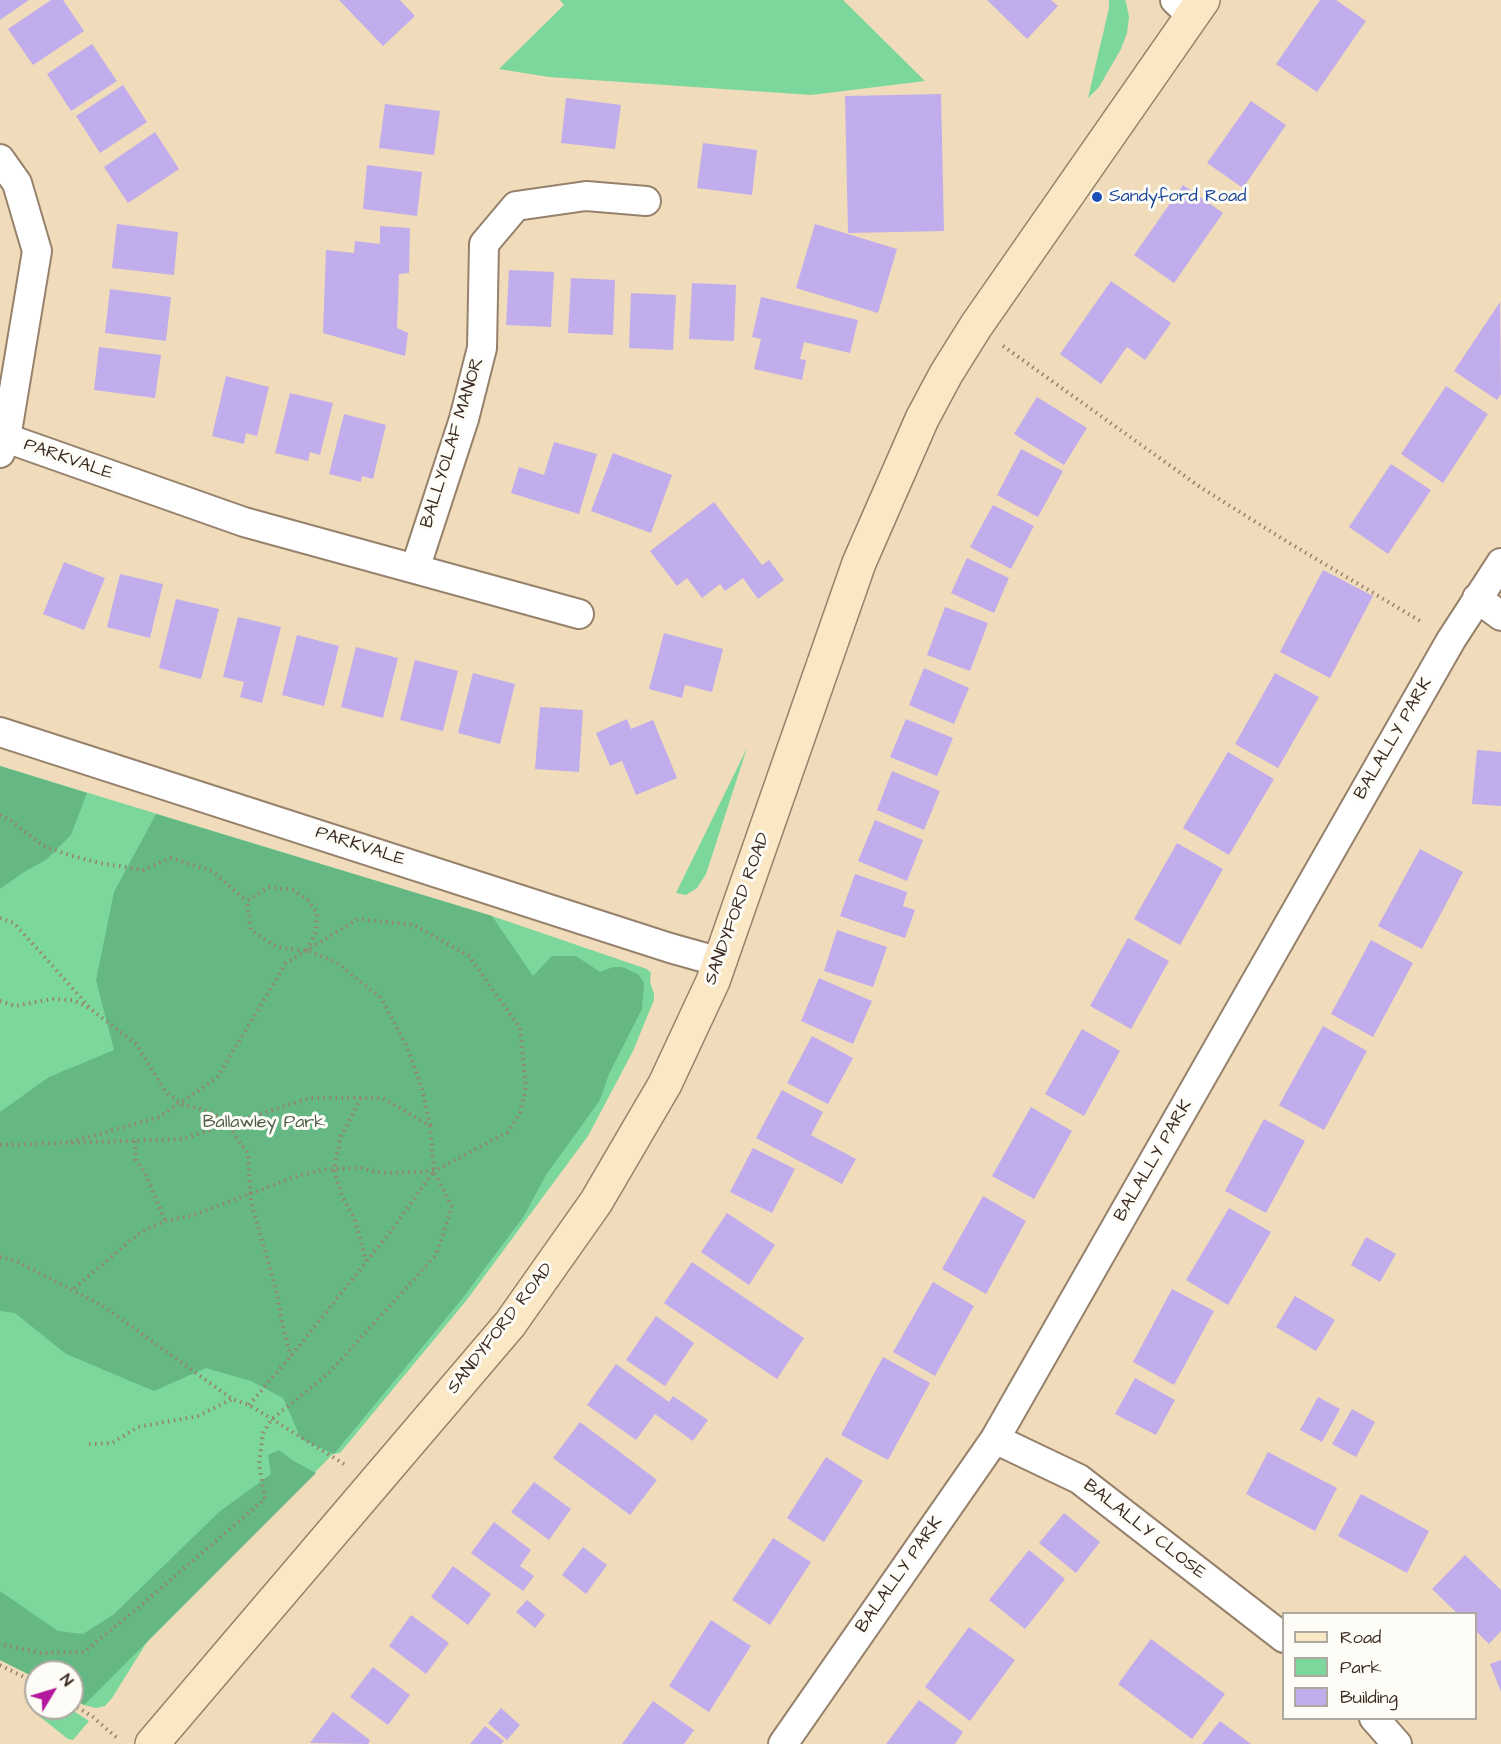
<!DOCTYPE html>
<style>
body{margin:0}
#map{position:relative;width:1501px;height:1744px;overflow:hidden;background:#f0dbba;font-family:"Architects Daughter",sans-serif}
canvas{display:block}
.legend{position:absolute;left:1282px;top:1612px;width:195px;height:108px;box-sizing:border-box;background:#fdfcf7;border:2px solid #afa8a0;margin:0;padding:8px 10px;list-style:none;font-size:18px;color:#3b2a1e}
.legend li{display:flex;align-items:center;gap:12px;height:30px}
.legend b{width:30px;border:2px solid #afa8a0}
.north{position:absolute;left:24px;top:1660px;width:60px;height:60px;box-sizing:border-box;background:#fdfcf7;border:2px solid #afa8a0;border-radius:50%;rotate:52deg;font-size:16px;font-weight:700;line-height:24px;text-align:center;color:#3b2a1e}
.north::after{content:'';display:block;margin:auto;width:21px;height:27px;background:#b5179e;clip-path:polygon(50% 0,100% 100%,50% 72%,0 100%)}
</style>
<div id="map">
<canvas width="1501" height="1744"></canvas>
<ul class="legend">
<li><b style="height:8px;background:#fae7c3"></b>Road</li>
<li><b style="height:16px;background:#7cd79d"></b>Park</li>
<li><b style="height:16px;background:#c1adec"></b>Building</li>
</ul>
<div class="north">N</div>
</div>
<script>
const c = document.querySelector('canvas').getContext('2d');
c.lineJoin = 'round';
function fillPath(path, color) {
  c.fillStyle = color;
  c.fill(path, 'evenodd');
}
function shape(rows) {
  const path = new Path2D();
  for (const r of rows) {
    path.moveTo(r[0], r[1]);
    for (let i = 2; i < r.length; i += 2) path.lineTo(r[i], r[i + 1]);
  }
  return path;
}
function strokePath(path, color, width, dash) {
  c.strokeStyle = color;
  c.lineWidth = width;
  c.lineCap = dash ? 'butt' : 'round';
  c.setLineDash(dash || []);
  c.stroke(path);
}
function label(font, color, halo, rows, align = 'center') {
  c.font = font + ' "Architects Daughter",sans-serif';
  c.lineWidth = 6;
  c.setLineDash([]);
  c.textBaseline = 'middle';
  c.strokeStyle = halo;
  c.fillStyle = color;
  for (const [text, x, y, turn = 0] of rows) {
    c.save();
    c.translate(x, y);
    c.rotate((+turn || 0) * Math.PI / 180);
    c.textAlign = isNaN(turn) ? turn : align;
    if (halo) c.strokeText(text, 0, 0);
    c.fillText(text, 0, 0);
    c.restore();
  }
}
fillPath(shape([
 [560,0,843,0,925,81,811,95,549,77,499,69,564,5],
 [1109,0,1125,0,1126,2,1129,17,1127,33,1121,49,1099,87,1088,98,1109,8],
 [747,748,706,874,697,888,686,895,676,893],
 [0,766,492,916,647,969,651,973,650,982,654,994,654,1000,633,1051,588,1136,466,1301,340,1453,333,1454,147,1642,112,1698,105,1706,96,1708,84,1705,72,1698,72,1672,36,1672,36,1678,0,1660],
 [37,1708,69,1708,89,1721,73,1740,68,1739,34,1712]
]), '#7cd79d');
fillPath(shape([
 [0,766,87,793,71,835,46,860,24,872,0,889],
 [156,814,492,916,533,976,552,956,576,956,600,972,613,967,622,967,638,974,644,983,642,1009,609,1074,600,1100,546,1175,524,1216,462,1299,334,1454,301,1439,283,1398,251,1381,206,1368,154,1391,66,1354,15,1313,0,1311,0,1112,49,1077,114,1050,96,980,114,892],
 [279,1450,292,1460,316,1473,84,1705,72,1698,72,1672,36,1672,36,1678,0,1660,0,1591,58,1631,83,1634,113,1615,219,1512,271,1474,268,1455]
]), '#65b884');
fillPath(shape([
 [0,0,29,0,0,20],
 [51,0,63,0,84,31,33,65,8,29],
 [339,0,400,0,415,16,383,46],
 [987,0,1051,0,1058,6,1027,39],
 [1320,0,1336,0,1366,21,1317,92,1276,64],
 [92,44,117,81,71,111,47,74],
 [123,85,147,122,100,153,76,116],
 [941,94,944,231,848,233,845,96],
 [566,98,621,105,615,149,561,143],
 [1251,101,1286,125,1243,188,1207,163],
 [385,104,440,111,434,155,379,148],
 [155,132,179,169,128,203,104,167],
 [703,143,757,150,752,195,697,188],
 [367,165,422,172,417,216,363,209],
 [1183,185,1223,213,1174,283,1134,255],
 [117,224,178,232,174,275,112,268],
 [815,224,897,249,878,313,796,288],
 [380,226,410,228,409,273,399,274,397,328,408,333,405,356,323,333,326,250,354,253,355,241,380,244],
 [509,270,554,272,551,327,506,325],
 [571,278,615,280,613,335,568,333],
 [1111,281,1171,323,1145,360,1127,347,1101,384,1060,354],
 [692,283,736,285,734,341,689,339],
 [110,289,171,297,166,341,105,333],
 [631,293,676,295,673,350,629,348],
 [761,297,858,320,850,353,804,342,800,359,806,360,802,380,754,369,761,339,752,337],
 [1500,302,1501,394,1497,400,1454,371],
 [99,347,161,355,155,398,94,390],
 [226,376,269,387,257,436,246,433,244,444,212,436],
 [1446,386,1488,414,1443,483,1401,454],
 [290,393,333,403,320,455,310,452,308,461,275,453],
 [1037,397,1087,428,1064,465,1014,434],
 [344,414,386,425,373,479,362,476,361,482,329,474],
 [554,442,597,454,579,514,511,493,519,467,544,475],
 [1021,449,1063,471,1038,517,997,495],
 [613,453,672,475,651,533,591,511],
 [1391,464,1431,490,1388,554,1349,527],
 [714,502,762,565,769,560,784,580,758,599,743,578,725,591,720,584,702,598,687,578,677,586,650,551],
 [993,505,1034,526,1011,569,970,547],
 [967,558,1009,578,994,613,951,593],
 [64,562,105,578,84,630,43,614],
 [1323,570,1373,596,1330,678,1280,652],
 [120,574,163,584,150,638,107,627],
 [176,599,219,609,201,679,159,668],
 [945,607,988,623,970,671,927,655],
 [238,617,281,627,262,703,240,697,244,682,223,677],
 [664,633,723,649,712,692,685,685,682,698,649,689],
 [297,635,339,646,324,706,282,695],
 [356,647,398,658,383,718,341,707],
 [415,660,458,671,443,731,400,720],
 [924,668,969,688,954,724,909,705],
 [473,673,515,684,500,744,458,733],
 [1275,673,1319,697,1278,768,1235,744],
 [540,707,583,710,579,772,535,769],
 [627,719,631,729,653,720,677,778,636,795,622,761,610,766,596,733],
 [906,719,953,738,937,776,890,757],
 [1477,750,1501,752,1501,806,1472,804],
 [1228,752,1274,779,1229,855,1183,828],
 [892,771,940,791,924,830,877,810],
 [875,820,923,840,907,881,858,861],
 [1177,843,1223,869,1180,945,1134,919],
 [1420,849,1463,872,1422,949,1378,926],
 [855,874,907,892,903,906,915,910,905,938,840,916],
 [837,930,887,947,873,987,824,971],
 [1128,938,1169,961,1131,1029,1090,1006],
 [1371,940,1413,963,1373,1037,1331,1014],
 [819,978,872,1001,853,1044,801,1021],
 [1323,1026,1367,1051,1324,1130,1279,1105],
 [1082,1029,1120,1051,1084,1116,1045,1094],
 [812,1036,853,1058,828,1104,787,1083],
 [782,1090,823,1112,811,1135,856,1159,842,1184,756,1138],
 [1031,1107,1072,1131,1034,1199,992,1176],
 [1264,1119,1305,1141,1266,1213,1225,1191],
 [753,1148,795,1169,772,1213,730,1192],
 [983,1196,1026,1221,986,1294,942,1269],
 [1229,1208,1271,1232,1228,1305,1186,1280],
 [727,1213,775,1245,749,1285,701,1252],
 [1366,1237,1396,1254,1380,1282,1351,1265],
 [692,1262,804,1338,777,1379,664,1303],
 [933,1282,974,1306,935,1376,893,1352],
 [1172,1289,1214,1311,1174,1385,1133,1362],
 [1295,1296,1335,1320,1316,1351,1276,1327],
 [656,1316,694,1343,665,1386,626,1360],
 [883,1357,930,1383,888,1460,841,1435],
 [616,1364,669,1402,673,1396,708,1420,693,1441,655,1414,636,1440,587,1405],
 [1135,1378,1175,1400,1156,1435,1115,1414],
 [1318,1397,1340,1409,1322,1442,1300,1430],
 [1352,1409,1375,1422,1356,1457,1332,1444],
 [580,1422,657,1480,630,1515,553,1458],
 [1268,1452,1337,1488,1315,1531,1246,1494],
 [826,1457,863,1481,824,1542,787,1518],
 [534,1482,571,1509,549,1540,511,1512],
 [1361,1494,1429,1531,1407,1573,1338,1536],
 [1064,1513,1100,1542,1076,1573,1039,1543],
 [494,1522,531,1550,520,1566,534,1576,523,1591,471,1553],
 [773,1538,811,1562,770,1625,732,1600],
 [583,1547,607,1565,586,1594,562,1575],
 [1029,1550,1065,1579,1025,1629,989,1600],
 [1465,1555,1501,1590,1501,1631,1489,1644,1476,1631,1476,1614,1458,1614,1432,1589],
 [453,1566,491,1594,468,1625,431,1597],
 [527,1600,545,1615,535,1628,516,1612],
 [411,1615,449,1643,426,1674,389,1646],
 [711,1620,751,1646,709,1712,669,1686],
 [969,1627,1015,1660,970,1721,925,1687],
 [1151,1639,1225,1694,1192,1739,1118,1684],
 [1501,1660,1501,1692,1490,1664],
 [373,1667,410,1695,388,1725,350,1697],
 [919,1700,963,1732,955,1744,886,1744],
 [653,1701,694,1730,684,1744,622,1744],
 [501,1708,520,1725,507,1740,488,1723],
 [333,1712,370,1740,368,1744,310,1743],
 [1220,1721,1251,1744,1202,1744],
 [485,1726,504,1741,501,1744,470,1744]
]), '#c1adec');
const minor = shape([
 [1175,0,1192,16],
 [0,159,17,183,37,251,6,438,0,453],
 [6,438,244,522,579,614],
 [415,569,464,419,482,348,484,244,516,206,586,196,646,201],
 [1477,598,1501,616],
 [0,732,670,948,720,962],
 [995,1439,1079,1479,1284,1638],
 [1374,1718,1397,1744],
 [783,1744,995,1439,1451,640,1501,563]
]);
const secondary = shape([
 [152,1744,510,1324,596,1202,665,1084,713,981,859,563,922,419,946,374,976,326,1203,0]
]);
strokePath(minor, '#96826c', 32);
strokePath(secondary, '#96826c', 36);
strokePath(shape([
 [1003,346,1200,487,1286,541,1422,622],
 [0,815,10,820,43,846,69,855,100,863,143,870,171,858,212,871,247,901],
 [0,918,14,923,92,1010,136,1044,165,1091,181,1104,205,1110,224,1119,248,1154,251,1202,277,1293,282,1323,291,1356],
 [307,950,316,932,317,913,308,901,293,890,269,887,247,901,251,930,277,947,307,951,336,962,381,998,406,1045,421,1085,430,1125],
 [0,1001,15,1006,52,999,73,1000,89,1008],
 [361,1098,341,1136,334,1169,342,1197,354,1217,366,1261],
 [135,1141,136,1160,146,1175,165,1221],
 [71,1142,159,1117,217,1078,286,963,358,919,414,925,469,956,520,1028,526,1088,520,1113,508,1132,434,1171,395,1173,376,1172,361,1168,329,1169,300,1175,191,1216,165,1221,141,1232,72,1290],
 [0,1145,182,1139,310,1098,383,1098,430,1126,434,1171,452,1207,436,1255,328,1374,272,1419,263,1433,259,1464,265,1499,139,1607,84,1652,41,1653,0,1644],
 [0,1257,16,1261,103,1306,232,1399,249,1405,344,1464],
 [249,1405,291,1356,391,1231,434,1171],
 [89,1444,112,1443,138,1427,198,1416,232,1399],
 [0,1665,36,1683],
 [72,1704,93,1717,117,1738]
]), '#96826c', 4, [1.5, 4.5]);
strokePath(minor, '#fff', 28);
strokePath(secondary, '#fae7c3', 33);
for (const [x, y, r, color] of [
 [1097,197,6,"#1a4fb4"]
]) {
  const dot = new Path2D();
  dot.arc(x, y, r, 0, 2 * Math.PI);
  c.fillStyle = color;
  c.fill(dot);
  strokePath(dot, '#fdfcf7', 2);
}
label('18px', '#164399', '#fdfcf7', [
 ["Sandyford Road",1109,197]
], 'left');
label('18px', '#3b2a1e', '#fdfcf7', [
 ["BALLYOLAF MANOR",453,443,-73],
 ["PARKVALE",68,460,19],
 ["BALALLY PARK",1394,739,-60],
 ["PARKVALE",360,847,18],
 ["SANDYFORD ROAD",738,909,-70],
 ["BALALLY PARK",1154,1161,-60],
 ["SANDYFORD ROAD",501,1329,-52],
 ["BALALLY CLOSE",1144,1530,38],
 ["BALALLY PARK",900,1575,-55]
]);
label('18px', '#4e5e44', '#fdfcf7', [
 ["Ballawley Park",264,1123]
]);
</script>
